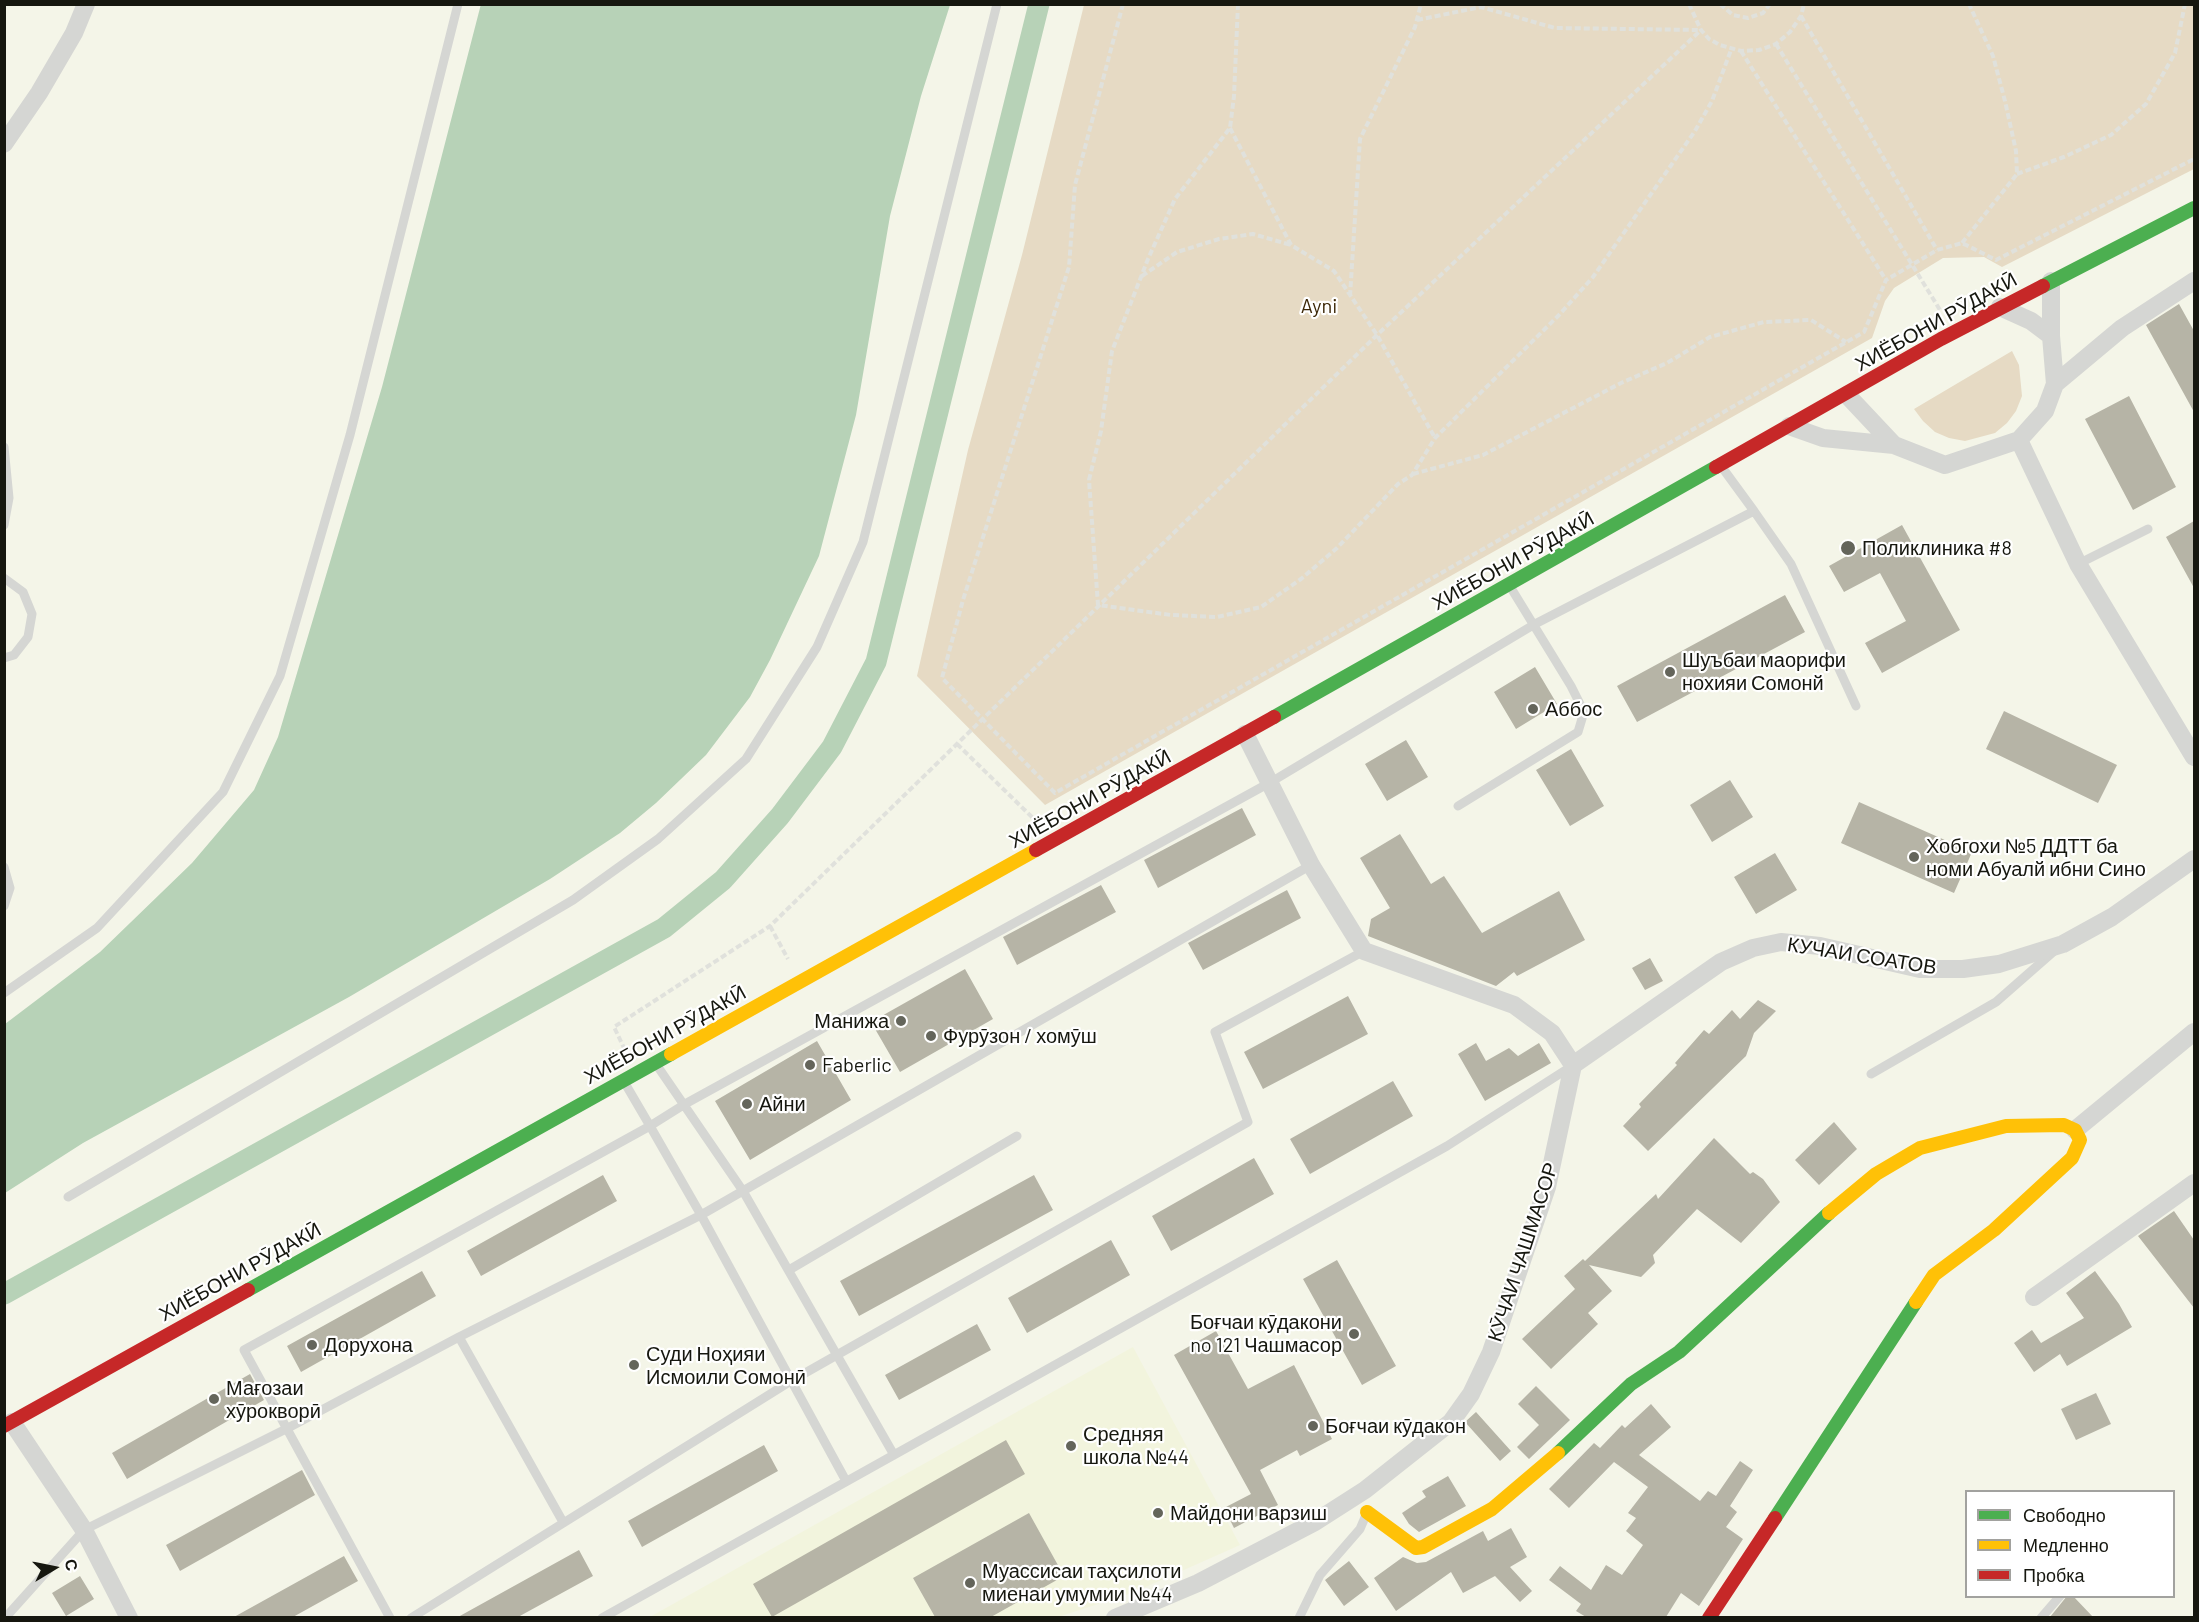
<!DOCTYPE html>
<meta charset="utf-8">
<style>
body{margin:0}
#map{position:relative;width:2199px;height:1622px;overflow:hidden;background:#f4f5e8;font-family:Barlow,sans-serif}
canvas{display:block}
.frame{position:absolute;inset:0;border:6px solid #16170f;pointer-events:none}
.legend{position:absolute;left:1965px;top:1490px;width:210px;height:108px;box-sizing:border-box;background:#fff;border:2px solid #a2a29f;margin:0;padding:8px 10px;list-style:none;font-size:18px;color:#16170f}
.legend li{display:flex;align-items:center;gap:12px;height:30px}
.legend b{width:30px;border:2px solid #a2a29f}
.north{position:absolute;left:24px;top:1538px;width:60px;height:60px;-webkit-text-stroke:4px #fff;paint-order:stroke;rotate:80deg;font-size:16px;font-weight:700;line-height:24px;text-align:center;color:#16170f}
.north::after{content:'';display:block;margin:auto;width:21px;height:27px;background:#16170f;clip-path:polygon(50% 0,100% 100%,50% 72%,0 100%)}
</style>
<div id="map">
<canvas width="2199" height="1622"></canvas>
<div class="frame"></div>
<ul class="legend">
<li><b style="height:8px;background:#4caf50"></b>Свободно</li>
<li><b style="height:8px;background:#ffc107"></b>Медленно</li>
<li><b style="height:8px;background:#c62828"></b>Пробка</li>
</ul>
<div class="north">С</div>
</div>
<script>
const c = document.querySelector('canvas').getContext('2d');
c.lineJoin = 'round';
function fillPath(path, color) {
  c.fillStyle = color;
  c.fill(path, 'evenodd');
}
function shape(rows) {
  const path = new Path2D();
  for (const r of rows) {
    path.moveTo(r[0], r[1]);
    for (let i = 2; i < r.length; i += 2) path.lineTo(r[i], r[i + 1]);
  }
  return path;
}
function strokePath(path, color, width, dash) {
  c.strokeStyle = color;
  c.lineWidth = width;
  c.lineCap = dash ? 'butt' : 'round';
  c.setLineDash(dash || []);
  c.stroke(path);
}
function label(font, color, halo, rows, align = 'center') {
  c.font = font + ' Barlow,sans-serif';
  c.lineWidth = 4.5;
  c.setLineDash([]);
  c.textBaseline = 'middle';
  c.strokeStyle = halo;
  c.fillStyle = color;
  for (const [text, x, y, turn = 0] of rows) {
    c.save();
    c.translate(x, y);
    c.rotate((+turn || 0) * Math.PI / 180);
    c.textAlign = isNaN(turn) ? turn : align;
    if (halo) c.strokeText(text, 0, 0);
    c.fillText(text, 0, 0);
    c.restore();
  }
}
fillPath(shape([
 [1133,1347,1240,1545,1132,1593,1058,1617,648,1618]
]), '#f2f4dd');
fillPath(shape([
 [1084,5,2194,5,2194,169,2002,267,1984,257,1943,258,1894,288,1885,301,1872,338,1045,805,917,676,968,450,1022,255],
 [2012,351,2019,365,2022,396,2016,411,2007,423,1995,433,1965,441,1949,438,1935,432,1923,421,1914,409]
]), '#e6dac4');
fillPath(shape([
 [481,4,950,5,921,96,890,216,856,415,819,556,770,660,750,697,706,755,656,803,620,833,550,879,349,997,83,1143,5,1193,5,1024,100,952,192,863,254,790,278,737,382,387]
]), '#b7d2b7');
strokePath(shape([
 [4,1294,664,928,723,880,780,816,832,747,876,662,1039,4]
]), '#b7d2b7', 21);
fillPath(shape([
 [2179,304,2194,331,2194,412,2146,325],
 [2129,396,2176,487,2133,510,2085,419],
 [2194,521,2194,588,2166,537],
 [1902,525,1960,630,1882,673,1865,643,1906,621,1880,573,1844,592,1829,566],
 [1785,595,1805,632,1637,722,1617,686],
 [1535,667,1557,704,1516,729,1494,692],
 [2004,711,2117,765,2098,803,1986,749],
 [1406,740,1428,777,1387,801,1365,764],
 [1571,749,1604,806,1570,826,1536,770],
 [1730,780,1753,817,1712,842,1690,805],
 [1859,802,1972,852,1954,893,1841,843],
 [1242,808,1256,835,1158,888,1144,860],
 [1400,834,1431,884,1444,876,1482,933,1559,891,1585,940,1517,976,1514,972,1496,986,1368,936,1371,919,1390,908,1360,858],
 [1775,853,1797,890,1756,914,1734,877],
 [1101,885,1116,912,1017,965,1003,937],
 [1287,890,1301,918,1203,970,1188,943],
 [1650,958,1663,981,1645,990,1632,968],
 [965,969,993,1019,900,1072,871,1022],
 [1348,996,1368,1034,1263,1089,1244,1052],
 [1758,1000,1776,1011,1754,1033,1746,1056,1648,1151,1623,1126,1641,1107,1639,1104,1677,1065,1675,1063,1704,1030,1709,1034,1732,1010,1740,1019],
 [817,1041,851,1100,750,1160,715,1101],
 [1476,1043,1486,1061,1509,1048,1518,1056,1539,1043,1551,1063,1485,1101,1458,1054],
 [1393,1081,1413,1116,1310,1174,1290,1139],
 [1834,1122,1857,1149,1819,1185,1795,1160],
 [1714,1138,1750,1174,1753,1172,1763,1179,1780,1202,1741,1243,1697,1209,1653,1255,1655,1263,1641,1277,1589,1265,1612,1291,1588,1313,1598,1324,1551,1369,1522,1339,1575,1289,1564,1276,1583,1259,1585,1261,1656,1194,1658,1199],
 [1254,1158,1274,1194,1171,1251,1152,1216],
 [603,1175,617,1201,481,1276,467,1251],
 [1034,1175,1053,1210,859,1316,840,1281],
 [2174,1211,2194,1240,2194,1308,2138,1236],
 [1111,1240,1130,1275,1027,1333,1008,1298],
 [1337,1260,1396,1366,1362,1385,1303,1279],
 [422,1271,436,1296,301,1372,287,1346],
 [2095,1271,2119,1304,2132,1327,2067,1366,2060,1354,2034,1372,2014,1343,2032,1330,2041,1343,2084,1318,2066,1293],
 [977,1324,991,1350,899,1400,885,1375],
 [1216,1331,1248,1389,1294,1365,1332,1439,1300,1456,1297,1450,1260,1470,1278,1505,1234,1528,1224,1508,1251,1494,1174,1355],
 [250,1374,264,1400,127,1479,112,1453],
 [1536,1386,1570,1420,1529,1459,1517,1447,1539,1425,1518,1404],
 [2096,1393,2111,1424,2076,1440,2061,1409],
 [1651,1404,1671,1427,1639,1455,1700,1501,1708,1491,1716,1496,1740,1461,1753,1470,1730,1506,1737,1512,1726,1527,1743,1539,1699,1606,1681,1593,1666,1617,1586,1617,1576,1611,1581,1604,1549,1580,1560,1566,1591,1590,1606,1565,1622,1575,1643,1545,1626,1531,1636,1518,1628,1513,1648,1487,1614,1462,1569,1508,1549,1489,1594,1443,1600,1448,1622,1425,1625,1428],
 [1476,1412,1511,1451,1500,1461,1465,1422],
 [1006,1440,1025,1474,772,1617,753,1584],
 [764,1445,778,1471,642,1547,628,1521],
 [302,1470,315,1495,180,1571,166,1545],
 [1448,1476,1466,1506,1419,1532,1409,1524,1402,1513,1426,1497,1422,1491],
 [1029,1513,1064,1576,991,1617,935,1617,913,1578],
 [1511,1528,1527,1557,1510,1567,1532,1591,1520,1602,1495,1576,1463,1593,1451,1572,1396,1611,1374,1578,1403,1557,1417,1563,1426,1562,1483,1531,1488,1541],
 [579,1550,593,1576,518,1617,458,1617],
 [344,1556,358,1581,293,1617,234,1617],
 [1349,1561,1369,1587,1344,1606,1325,1580],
 [80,1576,94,1599,66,1616,52,1593],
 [2067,1596,2073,1596,2093,1617,2050,1617]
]), '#b6b4a6');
strokePath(shape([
 [1123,4,1075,185,1069,267,963,600,942,678,1055,793,1864,332,1886,280,1937,250,1962,243,1996,260,2194,159],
 [1238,4,1234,96,1230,128,1175,199,1148,259,1112,351,1101,431,1089,480,1098,605,1171,615,1217,617,1261,607,1301,579,1337,548,1398,484,1412,475,1435,438,1559,315,1593,277,1695,131,1712,101,1731,50],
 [1689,4,1701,30,1709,39,1720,45,1741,51,1759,50,1776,44,1790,32,1801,16,1804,4],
 [1720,4,1733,15,1748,18,1763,13,1770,4],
 [1801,16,1937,250],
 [1417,20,1481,7,1555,28,1700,30],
 [1776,44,1940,310],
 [1741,51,1886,280],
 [1230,128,1291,245,1334,271,1377,335,1435,438],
 [2017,174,2064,157,2111,135,2146,104,2175,53,2185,4],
 [1962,243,2017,174,2016,151,2005,101,1993,56,1969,4],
 [1142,276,1177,252,1219,239,1253,234,1291,245],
 [1350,296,1360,139,1415,27,1421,4],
 [1413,474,1483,455,1621,383,1667,363,1710,337,1764,322,1811,320,1846,342],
 [957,744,1036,821],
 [770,926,788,959],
 [625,1050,614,1027,770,926,1377,335,1701,30]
]), '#e0e1dc', 4, [6, 3]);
strokePath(shape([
 [4,447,9,498,4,525],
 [1724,470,1754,511],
 [2078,564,2148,529],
 [4,578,23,592,32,614,28,637,14,655,4,658],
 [1458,806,1578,732,1584,712,1571,686,1511,588],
 [4,867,10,888,4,906],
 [4,993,97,928,223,792,280,676,350,435,458,4],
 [658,1067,743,1191,894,1455],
 [1871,1074,1996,1002,2053,952],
 [626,1085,650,1126,685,1104,1271,782,1535,624,1754,511,1791,564,1856,706],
 [68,1197,573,900,658,839,746,759,817,647,863,542,997,4],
 [789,1270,1017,1136],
 [846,1481,701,1215,1311,865],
 [5,1618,84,1530,286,1429,459,1337],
 [390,1618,244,1350,650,1126,701,1215,459,1337,563,1522],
 [411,1618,791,1381,1248,1122,1215,1032,1364,951],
 [602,1618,1447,1146,1572,1066],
 [1299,1618,1320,1575,1360,1529,1366,1515],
 [2041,1618,2060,1596]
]), '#d5d6d3', 9);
strokePath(shape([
 [4,144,39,93,74,33,86,4],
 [2051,281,2051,336,2055,384],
 [2194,281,2122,328,2055,384,2045,411,2019,440,2078,564,2194,757],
 [2000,307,2031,321,2051,336],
 [1847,395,1894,445],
 [1789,426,1823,438,1894,445,1945,465,2019,440],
 [1573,1065,1721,962,1753,948,1781,942,1820,946,1920,969,1963,969,1999,964,2063,944,2112,917,2194,859],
 [2075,1130,2194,1032],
 [2034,1297,2194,1183],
 [12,1422,84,1530,129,1618],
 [1115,1618,1198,1583,1315,1522,1365,1490,1451,1422,1471,1394,1491,1352,1547,1187,1573,1065,1552,1033,1514,1005,1364,951,1311,865,1245,734]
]), '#d5d6d3', 18);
strokePath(shape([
 [2043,286,2194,208],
 [1274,717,1716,467],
 [248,1290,671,1054],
 [1558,1453,1631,1384,1679,1352,1829,1213],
 [1775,1518,1916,1302]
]), '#4caf50', 14);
strokePath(shape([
 [671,1054,1036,850],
 [1829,1213,1876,1174,1920,1148,2006,1126,2064,1125,2075,1130,2080,1140,2072,1158,1994,1230,1934,1275,1916,1302],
 [1367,1512,1416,1548,1423,1547,1492,1509,1558,1453]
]), '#ffc107', 14);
strokePath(shape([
 [1716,467,1941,339,2043,286],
 [1036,850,1274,717],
 [4,1426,248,1290],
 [1709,1618,1775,1518]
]), '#c62828', 14);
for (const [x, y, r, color] of [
 [1848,548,8,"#64655b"],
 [1670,672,6,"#64655b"],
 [1533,709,6,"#64655b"],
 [1914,857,6,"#64655b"],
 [901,1021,6,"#64655b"],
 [931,1036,6,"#64655b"],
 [810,1065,6,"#64655b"],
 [747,1104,6,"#64655b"],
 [1354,1334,6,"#64655b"],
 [312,1345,6,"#64655b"],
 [634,1365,6,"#64655b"],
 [214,1399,6,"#64655b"],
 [1313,1426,6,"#64655b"],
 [1071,1446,6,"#64655b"],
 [1158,1513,6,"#64655b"],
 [970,1583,6,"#64655b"]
]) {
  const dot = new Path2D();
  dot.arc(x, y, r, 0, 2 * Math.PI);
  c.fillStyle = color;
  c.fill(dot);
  strokePath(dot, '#fff', 2);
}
label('20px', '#3c2707', '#fff', [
 ["Ayni",1319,306]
]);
label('20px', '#16170f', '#fff', [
 ["ХИЁБОНИ РӮДАКӢ",1936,322,-29],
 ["ХИЁБОНИ РӮДАКӢ",1513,561,-29],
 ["ХИЁБОНИ РӮДАКӢ",1090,799,-29],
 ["КУЧАИ СОАТОВ",1862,956,9],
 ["ХИЁБОНИ РӮДАКӢ",665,1035,-29],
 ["КӮЧАИ ЧАШМАСОР",1523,1252,-72],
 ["ХИЁБОНИ РӮДАКӢ",240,1272,-29]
]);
label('20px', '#16170f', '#fff', [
 ["Поликлиника #8",1862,548],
 ["Шуъбаи маорифи",1682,660],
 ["нохияи Сомонй",1682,683],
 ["Аббос",1545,709],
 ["Хобгохи №5 ДДТТ ба",1926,846],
 ["номи Абуалй ибни Сино",1926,869],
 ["Манижа",889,1021,"right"],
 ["Фурӯзон / хомӯш",943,1036],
 ["Faberlic",822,1065],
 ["Айни",759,1104],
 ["Боғчаи кӯдакони",1342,1322,"right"],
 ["no 121 Чашмасор",1342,1345,"right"],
 ["Дорухона",324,1345],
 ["Суди Ноҳияи",646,1354],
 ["Исмоили Сомонӣ",646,1377],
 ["Мағозаи",226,1388],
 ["хӯрокворӣ",226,1411],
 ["Боғчаи кӯдакон",1325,1426],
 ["Средняя",1083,1434],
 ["школа №44",1083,1457],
 ["Майдони варзиш",1170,1513],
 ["Муассисаи таҳсилоти",982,1571],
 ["миенаи умумии №44",982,1594]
], 'left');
</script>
